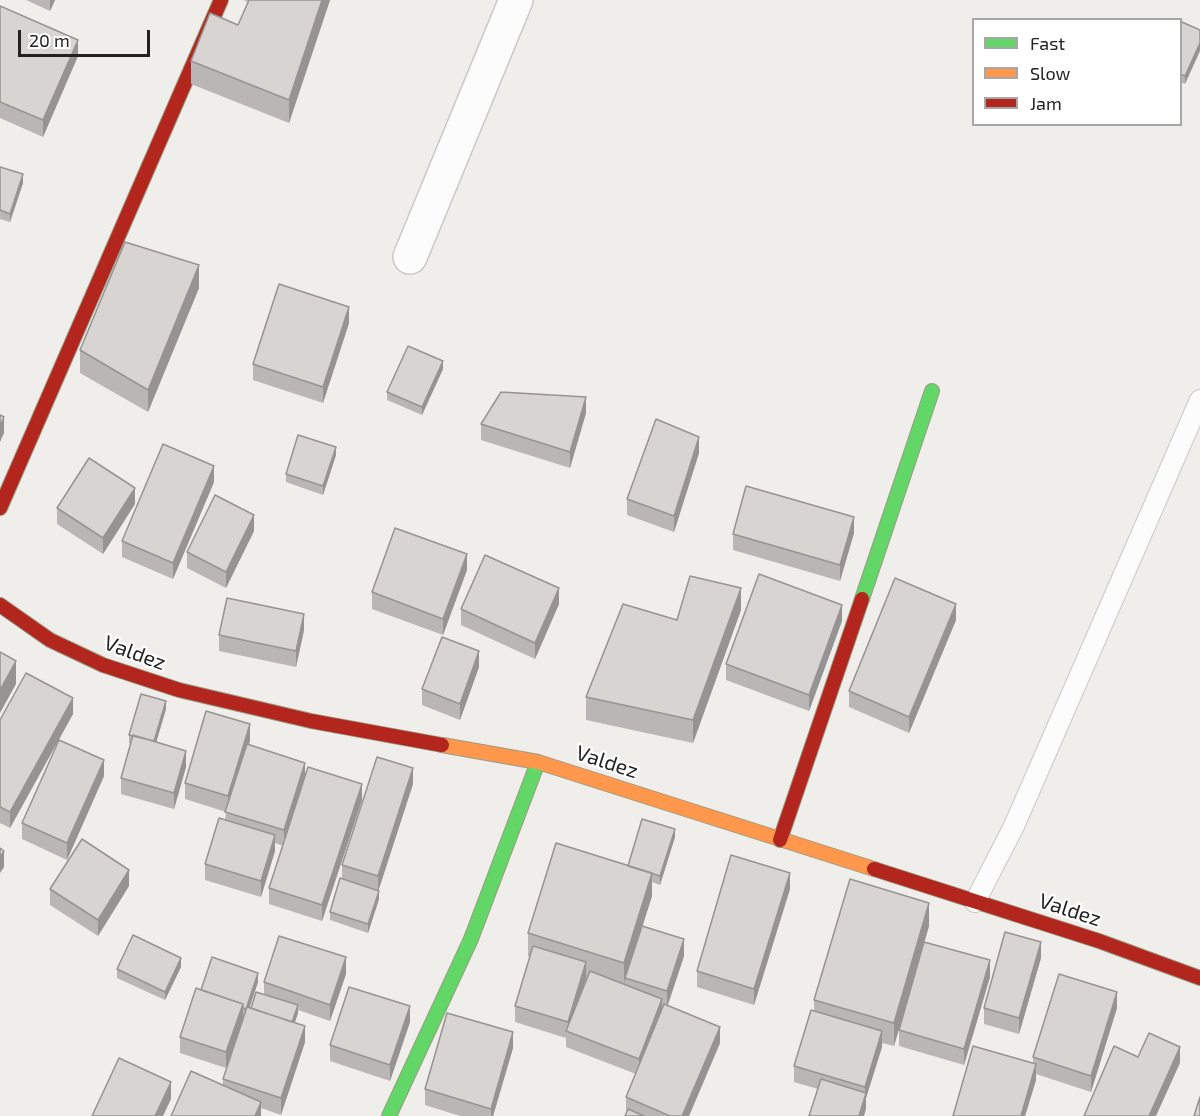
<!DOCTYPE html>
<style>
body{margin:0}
#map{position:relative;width:1200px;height:1116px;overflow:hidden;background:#f0eeeb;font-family:"Exo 2",sans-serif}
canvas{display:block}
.legend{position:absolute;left:972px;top:18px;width:210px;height:108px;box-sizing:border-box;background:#fff;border:2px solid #a7a7a7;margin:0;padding:8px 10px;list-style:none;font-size:18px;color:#222}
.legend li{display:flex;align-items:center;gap:12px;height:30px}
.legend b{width:30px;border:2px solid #a7a7a7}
.scale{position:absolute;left:18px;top:30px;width:132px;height:27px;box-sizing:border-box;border:3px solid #222;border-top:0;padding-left:8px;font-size:18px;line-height:21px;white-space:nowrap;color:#222;-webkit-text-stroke:4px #fff;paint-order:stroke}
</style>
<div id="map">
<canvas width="1200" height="1116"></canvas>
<ul class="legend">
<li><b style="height:8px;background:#63d668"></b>Fast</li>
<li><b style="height:8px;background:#ff974d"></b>Slow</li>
<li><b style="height:8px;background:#b3261e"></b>Jam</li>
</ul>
<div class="scale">20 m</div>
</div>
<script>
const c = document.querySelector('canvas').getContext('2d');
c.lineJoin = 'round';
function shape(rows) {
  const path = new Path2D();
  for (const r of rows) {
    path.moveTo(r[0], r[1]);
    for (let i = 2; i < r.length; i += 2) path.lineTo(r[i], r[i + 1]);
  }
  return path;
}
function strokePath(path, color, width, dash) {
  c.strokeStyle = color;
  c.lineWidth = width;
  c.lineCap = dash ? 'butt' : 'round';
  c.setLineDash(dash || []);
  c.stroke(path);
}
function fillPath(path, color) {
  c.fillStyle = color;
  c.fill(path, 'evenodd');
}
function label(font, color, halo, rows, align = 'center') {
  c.font = font + ' "Exo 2",sans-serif';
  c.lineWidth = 4.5;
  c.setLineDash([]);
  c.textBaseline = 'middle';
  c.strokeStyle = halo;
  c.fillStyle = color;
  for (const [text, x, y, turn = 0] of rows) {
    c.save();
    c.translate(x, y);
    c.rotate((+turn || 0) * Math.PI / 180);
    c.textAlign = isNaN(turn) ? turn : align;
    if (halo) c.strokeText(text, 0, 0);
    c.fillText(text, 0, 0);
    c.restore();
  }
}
const lane = shape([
 [975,902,1014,826,1200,400]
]);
const street = shape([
 [410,257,516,0]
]);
const fast = shape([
 [862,599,932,391],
 [389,1116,471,939,538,762]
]);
const slow = shape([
 [442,745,538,762,874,869]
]);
const jam = shape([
 [0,508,221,0],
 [0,605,50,640,103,665,179,690,311,721,442,745],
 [780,840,862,599],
 [874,869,1099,941,1200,978]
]);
strokePath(lane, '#c9c8c7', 22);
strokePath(street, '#c9c8c7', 36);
strokePath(fast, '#999a82', 16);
strokePath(slow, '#999a82', 16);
strokePath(jam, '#999a82', 16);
strokePath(lane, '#fdfcfc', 20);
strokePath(street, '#fdfcfc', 33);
strokePath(fast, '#63d668', 14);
strokePath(slow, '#ff974d', 14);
strokePath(jam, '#b3261e', 14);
fillPath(shape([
 [26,0,55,0,50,11],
 [243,0,330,0,289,123,191,84,191,61,238,25,248,2],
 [0,6,78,56,43,137,0,118],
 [1180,25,1200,30,1185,84,1180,82],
 [0,167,23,183,10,222,0,219],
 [199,288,148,412,80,373,80,350],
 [349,323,323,403,253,380,253,364],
 [443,369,422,415,387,400,387,392],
 [586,413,570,468,481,440,481,424],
 [699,453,674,532,627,515,627,499],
 [336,455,323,495,286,482,286,474],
 [214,482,173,579,122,557,122,541],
 [135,504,103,554,57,524,57,508],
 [254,531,226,588,187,568,187,552],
 [854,533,840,581,733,550,733,534],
 [467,570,443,635,372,609,372,592],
 [559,604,535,659,461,625,461,609],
 [741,610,693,743,586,720,586,697,677,620],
 [956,620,909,733,849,707,849,691],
 [842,621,809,711,726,680,726,664],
 [304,630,296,667,219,651,219,635],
 [479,667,460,720,422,705,422,689],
 [166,709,156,742,186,767,174,809,121,794,121,778,131,744,129,743,129,735],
 [73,714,10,828,0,823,0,720],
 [250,741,248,745,305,777,362,800,322,921,269,904,269,888,283,846,275,843,275,851,261,897,205,880,205,864,225,820,226,812,185,799,185,783],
 [104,776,67,860,22,839,22,823],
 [413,784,378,891,379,899,368,933,330,920,330,912,342,879,342,865],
 [675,837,660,885,652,882,652,896,642,926,684,956,668,1005,720,1043,689,1116,625,1116,626,1113,626,1097,636,1074,566,1047,566,1038,515,1022,515,1006,530,957,528,956,528,933,628,866],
 [129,886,98,936,50,905,50,889],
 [790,889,754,1005,697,987,697,971],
 [929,926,894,1046,882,1043,882,1047,866,1098,866,1109,818,1089,794,1082,794,1066,814,1011,814,1000],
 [1041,958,1019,1034,984,1024,984,1008],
 [181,967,165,1000,117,978,117,969],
 [346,974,330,1021,298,1010,298,1013,295,1022,305,1042,281,1115,261,1108,261,1116,223,1085,223,1079,243,1020,226,1068,180,1053,180,1037,201,990,258,982,249,1007,251,1008,264,994,264,982],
 [990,977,964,1065,899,1046,899,1030],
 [1117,1008,1091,1092,1036,1074,1036,1080,1025,1116,953,1116,1033,1063,1033,1057],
 [410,1022,390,1081,330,1061,330,1045],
 [513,1048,493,1116,460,1116,425,1105,425,1089]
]), '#b9b6b5');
fillPath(shape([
 [50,0,55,0,50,11],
 [322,0,330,0,289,123,289,100],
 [78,40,78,56,43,137,43,120],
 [1200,43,1200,51,1185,84,1185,76],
 [23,174,23,183,10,222,10,214],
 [199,265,199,288,148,412,148,390],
 [349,307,349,323,323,403,323,387],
 [443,361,443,369,422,415,422,407],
 [586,397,586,413,570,468,570,452],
 [4,417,4,433,0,442,0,426],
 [699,437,699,453,674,532,674,516],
 [336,447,336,455,323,495,323,486],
 [214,466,214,482,173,579,173,563],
 [135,488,135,504,103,554,103,538],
 [254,515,254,531,226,588,226,572],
 [854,517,854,533,840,581,840,565],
 [467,554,467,570,443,635,443,619],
 [559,588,559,604,535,659,535,643],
 [741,588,741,610,693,743,693,720],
 [956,604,956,620,909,733,909,717],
 [842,605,842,621,809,711,809,695],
 [304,614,304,630,296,667,296,651],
 [479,651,479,667,460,720,460,704],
 [16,661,16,684,0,713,0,690],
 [73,698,73,714,10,828,10,812],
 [166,701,166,709,154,750,154,742],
 [250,724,250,741,228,812,228,796],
 [186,751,186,767,174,809,174,793],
 [104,760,104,776,67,860,67,843],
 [305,763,305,779,284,846,284,830],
 [413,768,413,784,378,892,378,876],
 [362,784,362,800,322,921,322,905],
 [675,829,675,837,660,885,660,876],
 [275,835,275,851,261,897,261,881],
 [4,851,4,867,0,873,0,857],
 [129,870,129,886,98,936,98,920],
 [652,873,652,896,626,979,625,978,624,986,624,963],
 [790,873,790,889,754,1005,754,989],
 [379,891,379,899,368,933,368,924],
 [929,903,929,926,894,1046,894,1023],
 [684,939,684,956,667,1007,667,991],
 [1041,942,1041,958,1019,1034,1019,1018],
 [346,957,346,974,330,1021,330,1005],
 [181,958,181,967,165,1000,165,992],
 [990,960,990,977,964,1065,964,1049],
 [586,962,586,978,570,1033,568,1032,568,1022],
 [258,973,258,982,246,1018,246,1009],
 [1117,992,1117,1008,1091,1092,1091,1076],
 [662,999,662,1015,639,1075,639,1059],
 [243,1004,243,1020,226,1068,226,1052],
 [298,1005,298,1013,291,1034,291,1026],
 [410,1006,410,1022,390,1081,390,1065],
 [305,1026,305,1042,281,1115,281,1098],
 [720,1027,720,1043,689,1116,682,1116],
 [882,1031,882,1047,866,1098,866,1109,864,1116,859,1116,865,1097,865,1087],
 [513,1032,513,1048,493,1116,491,1116,491,1109],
 [1180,1047,1180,1063,1156,1116,1149,1116],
 [1036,1064,1036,1080,1025,1116,1021,1116],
 [171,1082,171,1099,163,1116,155,1116],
 [261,1102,261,1116,255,1116]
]), '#969493');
const building = shape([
 [249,0,322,0,289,100,191,61,210,13,238,25,249,0],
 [0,6,78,40,43,120,0,102,0,6],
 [1182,22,1200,30,1200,43,1185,76,1180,74,1180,25,1182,22],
 [0,167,23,174,10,214,0,210,0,167],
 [125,242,199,265,148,390,80,350,125,242],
 [279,284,349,307,323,387,253,364,279,284],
 [408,346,443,361,422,407,387,392,408,346],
 [501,392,586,397,570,452,481,424,501,392],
 [0,415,4,417,0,426,0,415],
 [656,419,699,437,674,516,627,499,656,419],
 [298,435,336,447,323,486,286,474,298,435],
 [163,444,214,466,173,563,122,541,163,444],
 [89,458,135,488,103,538,57,508,89,458],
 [746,486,854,517,840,565,733,534,746,486],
 [215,495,254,515,226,572,187,552,215,495],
 [395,528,467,554,443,619,372,592,395,528],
 [485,555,559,588,535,643,461,609,485,555],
 [759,574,842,605,809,695,726,664,759,574],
 [690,576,741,588,693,720,586,697,623,604,677,620,690,576],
 [895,578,956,604,909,717,849,691,895,578],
 [227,598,304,614,296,651,219,635,227,598],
 [442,637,479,651,460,704,422,689,442,637],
 [0,652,16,661,0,690,0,652],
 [26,673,73,698,10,812,0,807,0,720,26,673],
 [141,694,166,701,154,741,129,735,141,694],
 [206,711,250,724,228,796,185,783,206,711],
 [133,735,186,751,174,793,121,778,133,735],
 [59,740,104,760,67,843,22,823,59,740],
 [247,744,305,763,284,830,225,812,247,744],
 [377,757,413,768,378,876,342,865,377,757],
 [308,767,362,784,322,905,269,888,308,767],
 [219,818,275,835,261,881,205,864,219,818],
 [642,819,675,829,660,876,628,866,642,819],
 [82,839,129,870,98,920,50,889,82,839],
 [556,843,652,873,624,963,528,933,556,843],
 [0,848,4,851,0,857,0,848],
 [731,855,790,873,754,989,697,971,731,855],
 [340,878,379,891,368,924,330,912,340,878],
 [850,879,929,903,894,1023,814,1000,850,879],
 [642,926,684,939,667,991,625,978,642,926],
 [1005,932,1041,942,1019,1018,984,1008,1005,932],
 [133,935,181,958,165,992,117,969,133,935],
 [279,936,346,957,330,1005,264,982,279,936],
 [924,942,990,960,964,1049,899,1030,924,942],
 [533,946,586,962,568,1022,515,1006,533,946],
 [212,957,258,973,246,1009,243,1008,243,1004,201,990,212,957],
 [590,971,662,999,639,1059,566,1031,590,971],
 [1059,974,1117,992,1091,1076,1033,1057,1059,974],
 [349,987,410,1006,390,1065,330,1045,349,987],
 [196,988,243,1004,226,1052,180,1037,196,988],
 [256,992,298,1005,292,1022,251,1008,256,992],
 [664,1004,720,1027,682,1116,670,1116,626,1097,664,1004],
 [247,1007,305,1026,281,1098,223,1079,247,1007],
 [811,1010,882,1031,865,1087,794,1066,811,1010],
 [447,1013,513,1032,491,1109,425,1089,447,1013],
 [1149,1033,1180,1047,1149,1116,1084,1116,1114,1046,1138,1057,1149,1033],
 [973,1046,1036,1064,1021,1116,953,1116,973,1046],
 [119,1058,171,1082,155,1116,92,1116,119,1058],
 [191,1071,261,1102,255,1116,171,1116,191,1071],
 [821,1079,866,1093,859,1116,809,1116,821,1079],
 [1200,1097,1200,1116,1194,1116,1200,1097],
 [628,1109,644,1116,625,1116,628,1109]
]);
fillPath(building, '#d7d4d2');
strokePath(building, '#969493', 1.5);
label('21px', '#222', '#fff', [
 ["Valdez",135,653,20],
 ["Valdez",607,762,18],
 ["Valdez",1070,910,18]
]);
</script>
